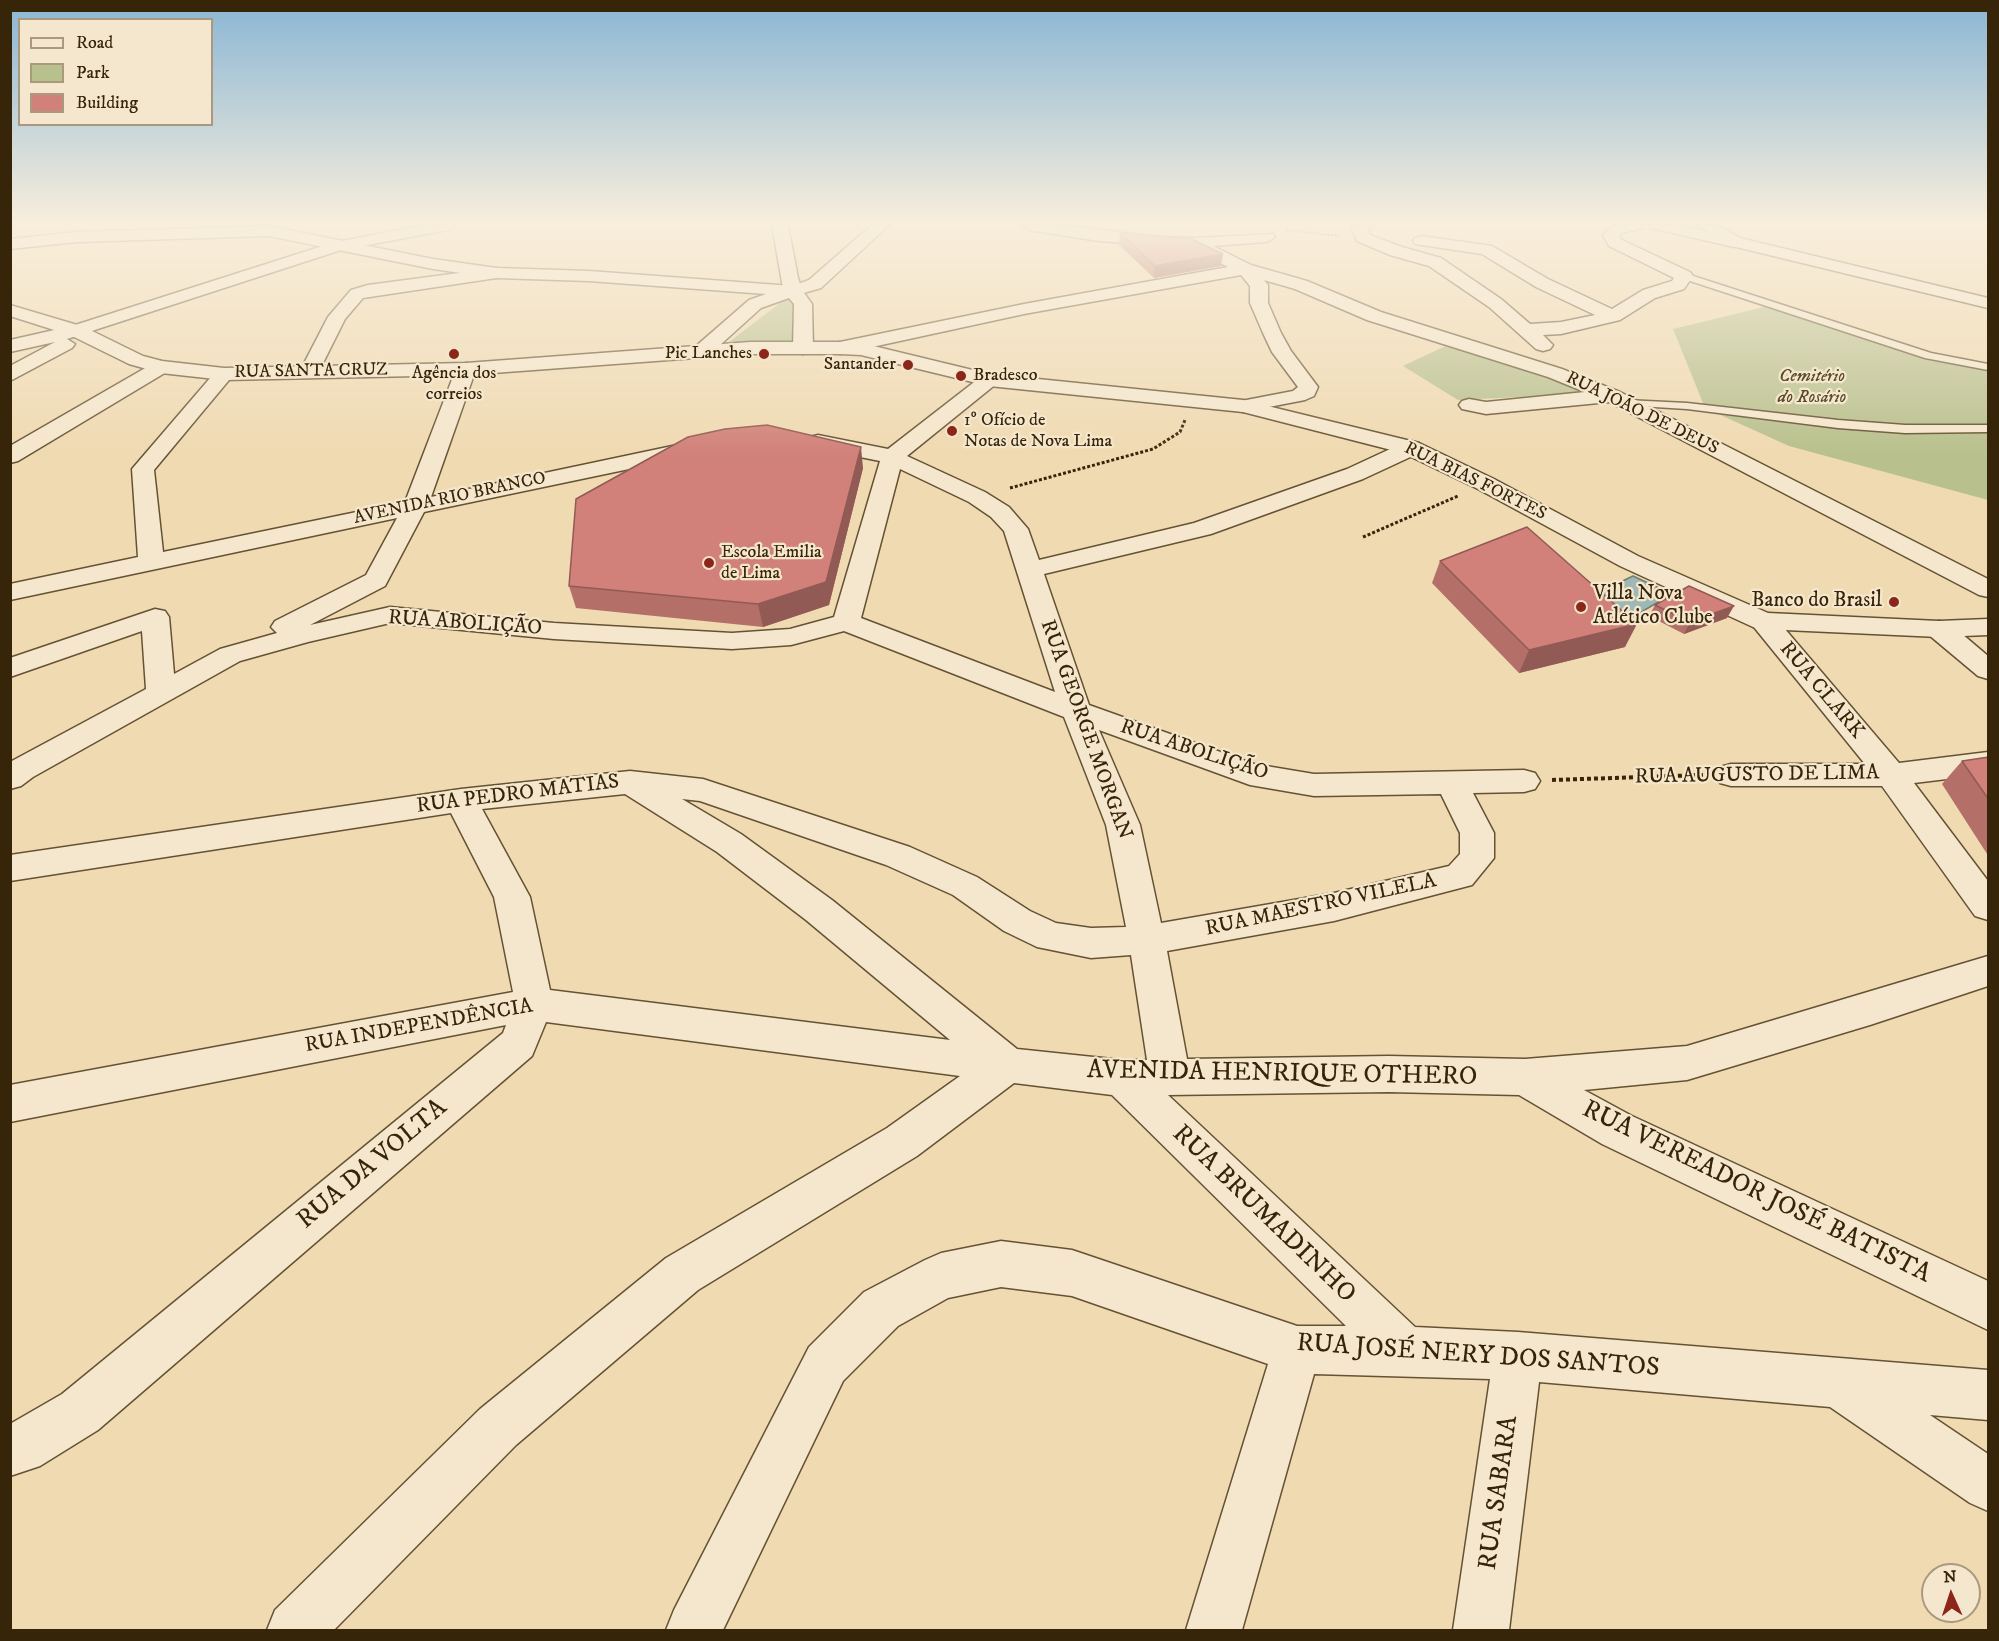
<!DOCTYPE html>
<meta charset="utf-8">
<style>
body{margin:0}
#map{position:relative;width:1999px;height:1641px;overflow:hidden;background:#f0dab2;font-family:"IM FELL DW Pica",serif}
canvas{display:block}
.frame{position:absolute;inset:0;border:12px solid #372509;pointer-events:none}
.legend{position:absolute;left:18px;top:18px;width:195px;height:108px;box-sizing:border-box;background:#f5e7cd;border:2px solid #a9997f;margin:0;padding:8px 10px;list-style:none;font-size:18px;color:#372509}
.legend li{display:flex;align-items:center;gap:12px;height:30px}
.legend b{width:30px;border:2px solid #a9997f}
.north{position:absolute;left:1921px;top:1563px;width:60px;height:60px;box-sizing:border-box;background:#f5e7cd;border:2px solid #a9997f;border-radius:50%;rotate:357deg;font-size:16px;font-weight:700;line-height:24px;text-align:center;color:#372509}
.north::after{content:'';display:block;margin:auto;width:21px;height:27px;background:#8f2418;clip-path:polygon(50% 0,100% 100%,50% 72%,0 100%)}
</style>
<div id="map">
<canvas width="1999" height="1641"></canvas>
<div class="frame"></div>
<ul class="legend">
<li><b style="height:8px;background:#f5e7cd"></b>Road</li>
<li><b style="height:16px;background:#b8c08d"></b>Park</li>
<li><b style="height:16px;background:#d18179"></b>Building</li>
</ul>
<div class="north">N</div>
</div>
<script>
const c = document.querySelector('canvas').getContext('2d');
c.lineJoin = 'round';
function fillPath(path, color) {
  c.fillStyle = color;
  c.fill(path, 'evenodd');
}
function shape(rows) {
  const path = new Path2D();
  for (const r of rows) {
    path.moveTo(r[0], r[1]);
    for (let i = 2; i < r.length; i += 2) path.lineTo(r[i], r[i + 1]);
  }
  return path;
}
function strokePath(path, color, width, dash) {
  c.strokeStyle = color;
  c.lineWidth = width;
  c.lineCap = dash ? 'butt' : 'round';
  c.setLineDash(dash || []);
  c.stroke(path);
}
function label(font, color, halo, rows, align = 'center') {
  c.font = font + ' "IM FELL DW Pica",serif';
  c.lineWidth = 4.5;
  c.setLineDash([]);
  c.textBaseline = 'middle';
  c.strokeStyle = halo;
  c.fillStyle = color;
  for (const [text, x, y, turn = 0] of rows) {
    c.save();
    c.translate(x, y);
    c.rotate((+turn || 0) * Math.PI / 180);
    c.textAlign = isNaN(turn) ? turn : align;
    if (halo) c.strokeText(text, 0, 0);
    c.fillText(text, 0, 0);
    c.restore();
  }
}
fillPath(shape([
 [785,299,793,301,797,341,729,342],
 [1768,306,1917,355,1988,369,1988,500,1789,446,1705,408,1673,329],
 [1452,343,1508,366,1559,379,1583,394,1458,400,1403,366]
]), '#b8c08d');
const water = shape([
 [1633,576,1672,594,1631,618,1589,597,1633,576]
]);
fillPath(water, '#9db8b5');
strokePath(water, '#747d70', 1.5);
const service = shape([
 [1681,274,1687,274,1931,353,1988,364,1988,370,1925,358,1681,278,1681,274],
 [1626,400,1687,403,1838,420,1905,425,1988,425,1988,432,1905,433,1838,428,1687,409,1622,405,1622,401,1626,400]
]);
const minor = shape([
 [424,225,456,225,448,230,341,250,67,339,75,344,72,348,10,381,10,366,55,342,10,352,10,340,72,326,332,243,424,225],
 [772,225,788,225,798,278,802,290,812,304,813,348,810,352,803,354,796,352,793,348,794,304,789,298,761,308,709,355,695,355,692,351,695,347,749,300,783,288,772,225],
 [1021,225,1058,225,1160,237,1194,238,1273,234,1275,237,1267,242,1213,246,1251,265,1307,281,1381,312,1562,369,1620,392,1988,579,1988,597,1979,595,1609,402,1486,414,1462,409,1459,405,1462,401,1469,399,1486,402,1585,392,1548,377,1367,320,1295,289,1264,280,1268,285,1268,303,1281,333,1291,351,1318,387,1314,396,1305,400,1243,412,1236,410,1232,406,1236,402,1293,391,1298,387,1272,352,1263,333,1250,303,1250,286,1241,275,1024,314,840,354,833,352,830,348,833,344,840,342,1024,304,1228,267,1191,248,1099,241,1029,230,1021,225],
 [1353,225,1374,225,1368,229,1370,235,1402,247,1441,258,1501,299,1530,324,1561,322,1595,315,1536,287,1482,254,1415,244,1413,241,1415,238,1421,236,1492,246,1548,279,1612,309,1643,290,1672,281,1674,278,1609,246,1603,235,1615,225,1645,225,1643,228,1622,233,1619,236,1622,240,1690,272,1693,276,1684,289,1655,298,1620,320,1561,334,1543,335,1553,345,1550,349,1543,351,1536,349,1489,307,1429,266,1390,255,1357,241,1351,227,1353,225],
 [1649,225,1678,225,1740,239,1742,242,1734,247,1651,228,1649,225],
 [497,268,503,269,506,273,503,277,363,298,345,319,316,377,302,377,299,373,328,317,351,290,368,285,497,268],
 [161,361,168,363,171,367,168,371,18,461,10,463,10,446,154,363,161,361],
 [466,363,473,365,476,369,431,497,696,441,704,443,707,448,704,453,696,455,424,512,385,586,310,625,390,607,554,623,732,633,790,629,834,617,880,461,810,447,807,442,810,437,818,435,888,449,982,376,989,374,996,376,999,380,996,384,907,456,985,492,1009,507,1028,529,1039,560,1194,523,1347,469,1403,443,1411,441,1419,443,1422,448,1419,453,1363,479,1211,534,1044,574,1089,705,1254,764,1314,774,1524,770,1535,773,1540,781,1535,789,1524,792,1473,793,1494,833,1494,858,1472,885,1334,921,1167,951,1187,1059,1389,1056,1525,1059,1687,1046,1988,956,1988,986,1870,1025,1687,1080,1584,1090,1632,1116,1988,1281,1988,1330,1602,1144,1519,1095,1389,1092,1168,1095,1415,1327,1518,1332,1988,1370,1988,1420,1930,1415,1988,1454,1988,1511,1970,1503,1830,1407,1539,1382,1509,1630,1453,1630,1490,1379,1314,1374,1242,1630,1186,1630,1268,1364,1072,1296,1001,1287,948,1298,898,1326,843,1381,723,1630,666,1630,674,1610,809,1347,864,1292,925,1260,941,1253,1001,1241,1072,1250,1297,1326,1346,1326,1112,1095,1014,1083,917,1156,698,1290,516,1445,334,1630,267,1630,275,1610,480,1409,666,1258,887,1128,960,1076,546,1022,532,1056,98,1430,40,1466,10,1476,10,1424,62,1394,503,1033,506,1025,10,1122,10,1085,513,992,494,897,451,813,10,881,10,855,461,789,630,771,703,779,910,847,977,877,1030,911,1056,923,1091,928,1126,927,1106,825,1064,717,844,631,791,645,732,649,554,639,390,623,308,642,240,661,33,777,21,786,10,789,10,762,146,689,142,631,10,677,10,658,155,609,165,611,169,617,174,674,220,649,277,633,271,627,275,621,366,575,397,518,10,600,10,584,138,557,132,469,217,370,231,370,234,374,154,470,163,552,405,502,456,369,459,365,466,363],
 [900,469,969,502,991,517,1004,531,1055,692,861,618,900,469],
 [1099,730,1250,785,1314,796,1441,794,1460,833,1460,854,1449,866,1334,893,1161,923,1140,825,1099,730],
 [625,794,717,852,806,920,950,1040,550,990,530,897,482,809,625,794],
 [682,799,700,801,886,865,953,895,1004,931,1037,947,1091,958,1131,955,1147,1060,1122,1060,1017,1049,832,900,741,834,682,799],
 [1763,613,1773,615,1899,763,1988,752,1988,774,1914,783,1988,881,1988,920,1975,916,1882,786,1731,786,1720,783,1715,775,1720,767,1731,764,1865,764,1749,621,1753,615,1763,613],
 [1939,621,1949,623,1988,656,1988,679,1978,676,1929,635,1925,629,1929,623,1939,621]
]);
const tertiary = shape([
 [872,225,889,225,821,288,793,296,589,281,497,278,433,269,269,236,77,242,10,249,10,239,77,232,269,226,433,259,497,268,589,271,792,286,809,280,872,225],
 [1698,225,1717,225,1740,238,1988,298,1988,308,1728,245,1698,225],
 [10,305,84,327,143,356,162,361,224,368,466,363,750,342,840,342,861,343,989,374,1243,400,1419,443,1494,479,1638,556,1768,613,1939,621,1988,619,1988,635,1939,637,1763,629,1753,627,1620,566,1478,489,1403,453,1243,412,989,386,861,355,840,354,750,354,466,375,224,380,161,373,129,364,70,335,10,316,10,305]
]);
strokePath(service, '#655233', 3);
strokePath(minor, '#655233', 3);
strokePath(tertiary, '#655233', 3);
strokePath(shape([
 [1286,230,1339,236]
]), '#372509', 2, [2, 1.5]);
strokePath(shape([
 [1010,488,1153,449,1180,432,1185,420],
 [1363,537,1458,496]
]), '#372509', 3, [3, 2]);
strokePath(shape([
 [1552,780,1703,775]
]), '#372509', 4, [4, 3]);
fillPath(service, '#f5e7cd');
fillPath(minor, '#f5e7cd');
fillPath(tertiary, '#f5e7cd');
fillPath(shape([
 [1120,233,1221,266,1154,278,1119,245],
 [863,468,829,605,763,627,576,608,569,586],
 [1440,561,1625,647,1519,673,1432,583],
 [1655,605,1727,618,1684,634,1649,616],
 [1989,757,1989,857,1942,784,1962,761]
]), '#b46f68');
fillPath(shape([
 [1223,254,1221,266,1154,278,1155,266],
 [861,447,863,468,829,605,763,627,758,604],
 [1734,606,1727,618,1684,634,1690,622],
 [1637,624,1625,647,1519,673,1529,650]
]), '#925a55');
const building = shape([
 [1120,233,1192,239,1223,254,1155,266,1120,233],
 [767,425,861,447,826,582,758,604,569,586,576,499,688,437,725,429,767,425],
 [1527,527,1637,624,1529,650,1440,561,1527,527],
 [1689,586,1734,606,1690,622,1655,605,1689,586],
 [1989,757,1989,800,1962,761,1989,757]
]);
fillPath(building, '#d18179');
strokePath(building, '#925a55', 1.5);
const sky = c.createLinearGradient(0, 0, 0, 455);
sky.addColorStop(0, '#8ab6d4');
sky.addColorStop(0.49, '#f8eedc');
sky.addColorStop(1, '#f8eedc00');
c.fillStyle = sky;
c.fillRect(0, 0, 1999, 455);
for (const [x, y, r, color] of [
 [454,354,6,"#8f2418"],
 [764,354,6,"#8f2418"],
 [908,365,6,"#8f2418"],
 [961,376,6,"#8f2418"],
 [952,431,6,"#8f2418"],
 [709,563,6,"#8f2418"],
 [1894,602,6,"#8f2418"],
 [1581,607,6,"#8f2418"]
]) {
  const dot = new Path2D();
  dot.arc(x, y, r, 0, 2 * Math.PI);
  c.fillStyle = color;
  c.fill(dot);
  strokePath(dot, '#f5e7cd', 2);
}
label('18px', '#372509', '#f5e7cd', [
 ["Pic Lanches",752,354,"right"],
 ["Santander",896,365,"right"],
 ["Agência dos",454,374,"center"],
 ["correios",454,395,"center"],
 ["Bradesco",973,376],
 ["1º Ofício de",964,421],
 ["Notas de Nova Lima",964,442],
 ["Escola Emilia",721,553],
 ["de Lima",721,574]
], 'left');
label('18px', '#372509', '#f5e7cd', [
 ["RUA SANTA CRUZ",311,372,-1],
 ["RUA JOÃO DE DEUS",1642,414,26],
 ["RUA BIAS FORTES",1475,482,26],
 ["AVENIDA RIO BRANCO",450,499,-12]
]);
label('italic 18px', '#574c2a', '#f5e7cd', [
 ["Cemitério",1812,377],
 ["do Rosário",1812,398]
]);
label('21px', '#372509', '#f5e7cd', [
 ["Villa Nova",1593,595],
 ["Atlético Clube",1593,619],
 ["Banco do Brasil",1882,602,"right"]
], 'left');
label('21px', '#372509', '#f5e7cd', [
 ["RUA ABOLIÇÃO",465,624,4],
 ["RUA CLARK",1821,691,50],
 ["RUA GEORGE MORGAN",1085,730,70],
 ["RUA ABOLIÇÃO",1194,751,18],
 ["RUA AUGUSTO DE LIMA",1757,776,-1],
 ["RUA PEDRO MATIAS",518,795,-7],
 ["RUA MAESTRO VILELA",1321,906,-12],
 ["RUA INDEPENDÊNCIA",419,1027,-10]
]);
label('26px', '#372509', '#f5e7cd', [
 ["AVENIDA HENRIQUE OTHERO",1282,1075,1],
 ["RUA DA VOLTA",373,1165,-40],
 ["RUA VEREADOR JOSÉ BATISTA",1756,1193,26],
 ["RUA BRUMADINHO",1263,1215,44],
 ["RUA JOSÉ NERY DOS SANTOS",1478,1357,4],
 ["RUA SABARA",1500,1493,-82]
]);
</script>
